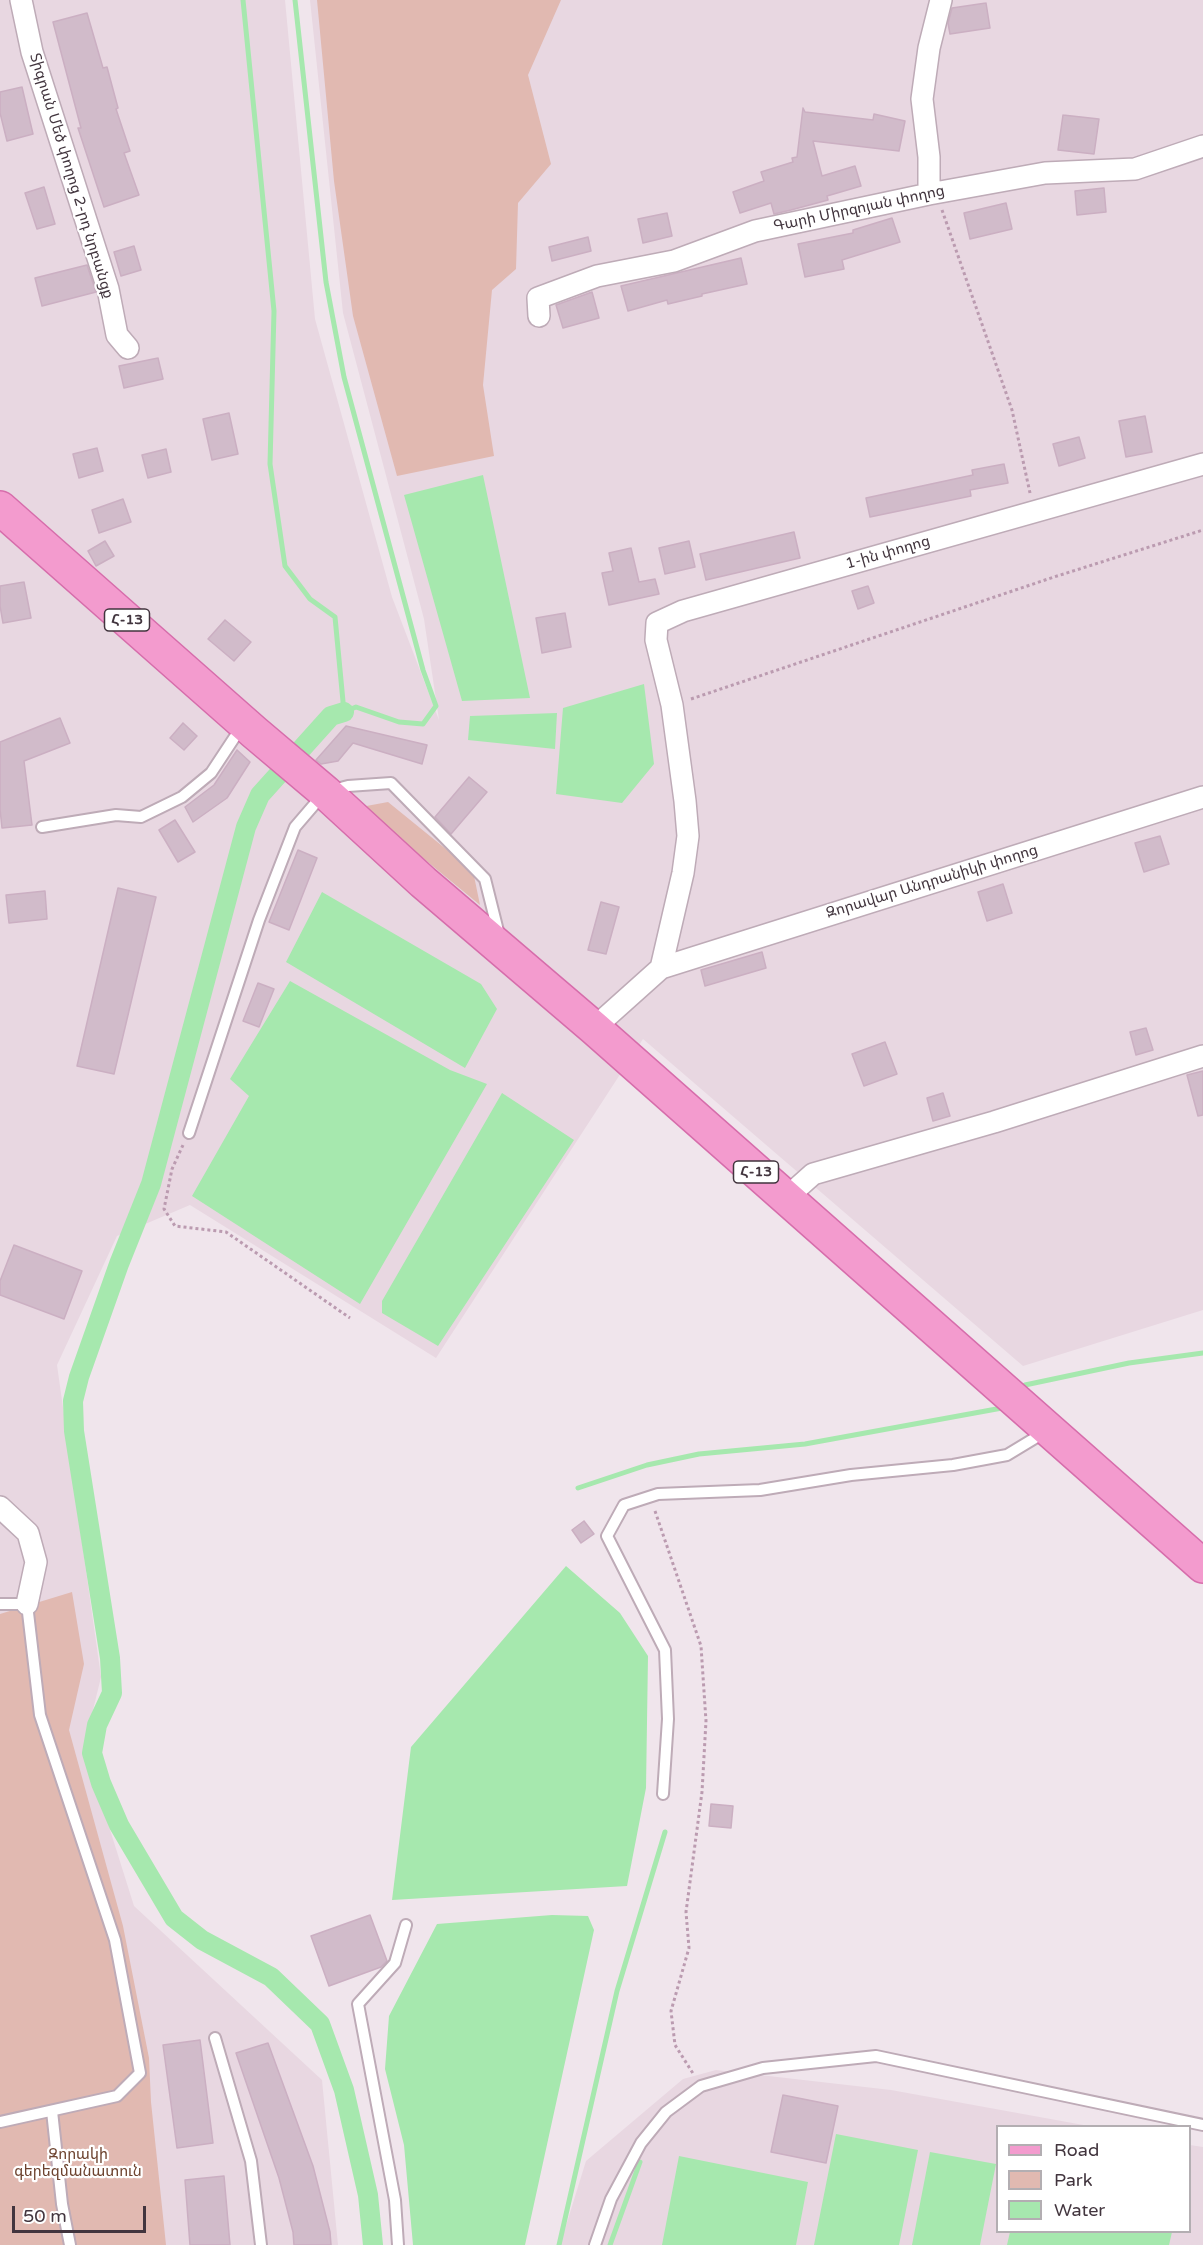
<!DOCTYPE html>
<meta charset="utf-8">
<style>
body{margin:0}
#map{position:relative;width:1203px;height:2245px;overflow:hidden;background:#f0e5ec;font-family:"Varela Round",sans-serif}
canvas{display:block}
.legend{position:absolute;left:996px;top:2125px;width:195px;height:108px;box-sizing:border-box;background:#fff;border:2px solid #b3aeb2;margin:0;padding:8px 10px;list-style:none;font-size:18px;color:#42353e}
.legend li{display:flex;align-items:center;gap:12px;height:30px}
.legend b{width:30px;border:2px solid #b3aeb2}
.scale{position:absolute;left:12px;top:2206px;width:134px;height:27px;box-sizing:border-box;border:3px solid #42353e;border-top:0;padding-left:8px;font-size:18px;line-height:21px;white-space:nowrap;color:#42353e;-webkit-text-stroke:4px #fff;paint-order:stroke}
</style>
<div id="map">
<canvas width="1203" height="2245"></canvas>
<ul class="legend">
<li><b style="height:8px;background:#f39bce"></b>Road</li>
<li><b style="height:16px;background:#e1b9b1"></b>Park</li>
<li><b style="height:16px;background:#a6e8ae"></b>Water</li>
</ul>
<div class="scale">50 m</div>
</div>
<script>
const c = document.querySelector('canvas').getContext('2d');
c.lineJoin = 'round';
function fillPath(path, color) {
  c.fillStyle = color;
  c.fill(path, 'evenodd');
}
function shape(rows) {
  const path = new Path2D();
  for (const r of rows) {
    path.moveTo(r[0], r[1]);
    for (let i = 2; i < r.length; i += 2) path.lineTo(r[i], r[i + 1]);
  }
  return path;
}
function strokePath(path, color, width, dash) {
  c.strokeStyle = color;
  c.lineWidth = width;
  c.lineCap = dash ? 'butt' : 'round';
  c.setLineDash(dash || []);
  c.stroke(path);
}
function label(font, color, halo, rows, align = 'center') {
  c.font = font + ' "Varela Round","Noto Sans Armenian",sans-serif';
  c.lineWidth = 4.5;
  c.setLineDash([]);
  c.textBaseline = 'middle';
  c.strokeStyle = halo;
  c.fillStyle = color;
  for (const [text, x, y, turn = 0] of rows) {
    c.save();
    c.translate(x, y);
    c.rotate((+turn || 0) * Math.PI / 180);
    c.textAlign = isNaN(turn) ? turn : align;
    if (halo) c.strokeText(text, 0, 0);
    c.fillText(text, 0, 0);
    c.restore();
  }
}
fillPath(shape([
 [0,0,285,0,315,319,392,597,439,720,424,619,343,313,310,0,1203,0,1203,1310,1023,1366,643,1039,436,1358,190,1205,117,1236,57,1365,101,1677,84,1747,134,1906,322,2080,338,2245,0,2245],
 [716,2070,891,2090,1089,2126,998,2126,998,2232,1190,2232,1190,2145,1203,2147,1203,2245,560,2245,586,2161,683,2079]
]), '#e8d7e1');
fillPath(shape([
 [317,0,561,0,528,75,551,164,518,203,516,269,492,290,483,385,494,456,397,476,353,316,334,181],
 [388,802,473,871,480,905,361,807],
 [72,1592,84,1664,69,1730,123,1926,149,2058,151,2102,166,2245,0,2245,0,1614]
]), '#e1b9b1');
fillPath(shape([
 [483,475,530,698,462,701,404,495],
 [644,684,654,764,622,803,556,794,563,708],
 [557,713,555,749,468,740,470,716],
 [322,892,481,984,497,1009,465,1068,286,962],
 [290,981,450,1070,487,1084,360,1304,192,1196,249,1096,230,1079],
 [502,1093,574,1140,438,1346,382,1313,382,1301],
 [566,1566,620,1613,648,1656,646,1788,627,1886,392,1900,411,1747],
 [552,1915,588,1916,594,1930,525,2245,413,2245,404,2145,385,2069,389,2016,437,1924],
 [836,2134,918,2150,899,2245,814,2245],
 [930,2152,996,2164,980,2245,912,2245],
 [679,2156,808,2182,796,2245,662,2245],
 [1010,2232,1172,2232,1169,2245,1007,2245]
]), '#a6e8ae');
strokePath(shape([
 [243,0,274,311,270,464,285,566,310,599,335,617,344,712,356,707,399,722,423,724,436,706,423,670,344,377,326,282,295,0],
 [1025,1385,1129,1363,1203,1353],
 [578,1488,647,1465,699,1454,805,1444,1002,1408],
 [559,2245,617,1991,665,1832],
 [610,2245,640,2162]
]), '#a6e8ae', 5);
strokePath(shape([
 [344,712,331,716,260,795,246,827,151,1184,119,1264,79,1377,73,1401,74,1431,110,1658,112,1693,97,1725,92,1753,101,1783,119,1825,174,1918,202,1940,271,1977,320,2024,344,2090,368,2195,373,2245]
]), '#a6e8ae', 20);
const building = shape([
 [986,3,990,28,950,34,948,23,952,8,986,3],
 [87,13,103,68,107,67,118,108,116,109,130,151,124,153,139,195,104,207,78,128,81,128,53,22,87,13],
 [22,87,33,134,7,141,0,113,0,92,22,87],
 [803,108,805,112,873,120,874,114,905,121,899,151,813,141,822,176,855,166,861,186,827,196,828,200,791,210,774,214,771,203,740,213,733,192,764,181,761,172,793,162,792,158,797,157,803,108],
 [1063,115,1099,119,1094,154,1058,150,1063,115],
 [44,187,55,224,37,229,25,193,44,187],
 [1104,188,1106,212,1077,215,1075,191,1104,188],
 [1006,203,1012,229,970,239,964,213,1006,203],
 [667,213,672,236,643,243,638,219,667,213],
 [892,218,900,242,842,260,844,269,805,277,798,244,853,233,853,230,892,218],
 [588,237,591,251,552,261,549,247,588,237],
 [134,246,141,270,121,276,114,252,134,246],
 [741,258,747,284,702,294,702,296,668,304,667,300,628,311,621,286,741,258],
 [87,265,96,292,42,306,35,278,87,265],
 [592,292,599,318,563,328,556,305,592,292],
 [158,358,163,379,124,388,119,366,158,358],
 [229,413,238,454,212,460,203,419,229,413],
 [1145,416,1152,452,1126,457,1119,421,1145,416],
 [1079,437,1085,458,1059,466,1053,444,1079,437],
 [97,448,103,471,79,478,73,454,97,448],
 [166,449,171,472,148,478,142,455,166,449],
 [1004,464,1008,483,970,490,971,496,870,517,866,498,973,475,972,470,1004,464],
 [123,499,131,522,99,533,92,510,123,499],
 [794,532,800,558,706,580,700,554,794,532],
 [105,541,114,556,96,566,88,551,105,541],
 [689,541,695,567,665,574,659,548,689,541],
 [631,548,639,582,655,579,659,594,609,605,602,573,613,571,609,553,631,548],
 [24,582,31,618,3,623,0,606,0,586,24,582],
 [868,586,874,603,858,609,852,591,868,586],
 [565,613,571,647,542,653,536,618,565,613],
 [225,620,251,642,234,661,208,639,225,620],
 [60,718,70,743,24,761,32,825,2,828,0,809,0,742,60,718],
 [183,723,197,736,184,750,170,738,183,723],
 [346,726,427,745,422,764,353,743,338,761,321,764,316,760,346,726],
 [237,750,250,762,227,798,193,822,185,807,214,785,237,750],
 [469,777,487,792,451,834,435,817,469,777],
 [175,820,195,852,178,862,159,830,175,820],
 [1160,836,1169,864,1144,872,1135,843,1160,836],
 [298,850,317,858,289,930,269,922,298,850],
 [1003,884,1012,913,987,921,978,892,1003,884],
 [118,888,156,897,114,1074,77,1066,118,888],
 [45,891,47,919,9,923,6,895,45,891],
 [601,902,619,907,606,954,588,950,601,902],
 [762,952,766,968,705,986,701,970,762,952],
 [258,983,274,989,259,1027,243,1021,258,983],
 [1146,1028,1153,1050,1136,1055,1130,1032,1146,1028],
 [885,1042,897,1074,864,1086,852,1054,885,1042],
 [1203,1071,1203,1115,1198,1116,1187,1075,1203,1071],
 [943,1093,950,1116,933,1121,927,1098,943,1093],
 [14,1245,82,1271,64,1319,0,1295,0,1281,14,1245],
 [584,1521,594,1534,581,1543,572,1530,584,1521],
 [711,1804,733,1806,731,1828,709,1826,711,1804],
 [370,1915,387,1961,381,1967,329,1986,311,1936,370,1915],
 [200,2040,213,2143,177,2148,163,2045,200,2040],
 [268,2043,313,2166,330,2232,331,2245,294,2245,293,2232,279,2178,236,2053,268,2043],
 [783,2095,838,2106,826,2163,771,2152,783,2095],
 [224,2176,230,2245,190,2245,185,2180,224,2176]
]);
fillPath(building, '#d1bbca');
strokePath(building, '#cbafc2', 1.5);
const service = shape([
 [42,827,116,815,141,817,182,797,211,773,242,726],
 [189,1133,259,920,295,827,325,792,348,786,391,783,485,879,499,935],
 [0,1604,27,1604,40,1715,115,1940,140,2073,117,2096,0,2122],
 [663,1794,668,1719,665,1650,607,1536,624,1505,658,1494,760,1490,851,1475,953,1465,1007,1455,1045,1432],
 [215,2038,251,2161,261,2245],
 [52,2111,62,2204,70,2245],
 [398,2245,395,2200,358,2004,395,1963,406,1925],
 [595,2245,611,2199,641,2143,666,2112,701,2086,763,2068,876,2056,1203,2125]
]);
const minor = shape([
 [21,0,32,52,108,289,117,335,128,348],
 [929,194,929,157,922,99,929,48,941,0],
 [539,316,538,298,597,276,674,261,755,231,929,194,1045,173,1135,169,1203,146],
 [661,968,1203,797],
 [594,1028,661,968,683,873,688,836,685,801,672,705,656,640,657,623,683,611,1203,464],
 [785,1199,813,1174,994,1122,1203,1056],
 [0,1507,28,1533,36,1562,27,1604]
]);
const primary = shape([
 [0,508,254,732,325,792,423,882,594,1028,1203,1566]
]);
strokePath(service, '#beabb7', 14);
strokePath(minor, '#beabb7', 24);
strokePath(primary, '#d66dab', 36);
strokePath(shape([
 [942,210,1012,410,1030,493],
 [691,699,1054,577,1203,530],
 [183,1145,172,1169,164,1209,175,1226,226,1232,350,1318],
 [655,1511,701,1646,706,1721,702,1792,686,1912,689,1948,671,2011,675,2045,694,2075]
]), '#bb9bb0', 3, [3, 3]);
strokePath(service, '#fff', 10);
strokePath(minor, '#fff', 21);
strokePath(primary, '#f39bce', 33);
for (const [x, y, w] of [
 [127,620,45],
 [756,1172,45]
]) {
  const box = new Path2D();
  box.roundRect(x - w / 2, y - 11, w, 22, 4.5);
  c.fillStyle = '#fff';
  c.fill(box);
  strokePath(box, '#42353e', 1.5);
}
label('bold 14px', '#42353e', null, [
 ["Հ-13",127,620],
 ["Հ-13",756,1172]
]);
label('15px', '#42353e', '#fff', [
 ["Տիգրան Մեծ փողոց 2-րդ նրբանցք",71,176,73],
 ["Գարի Միրզոյան փողոց",859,209,-12],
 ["1-ին փողոց",888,553,-16],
 ["Զորավար Անդրանիկի փողոց",932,882,-17]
]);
label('15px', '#6d432f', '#fff', [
 ["Զորակի",78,2155],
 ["գերեզմանատուն",78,2172]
]);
</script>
